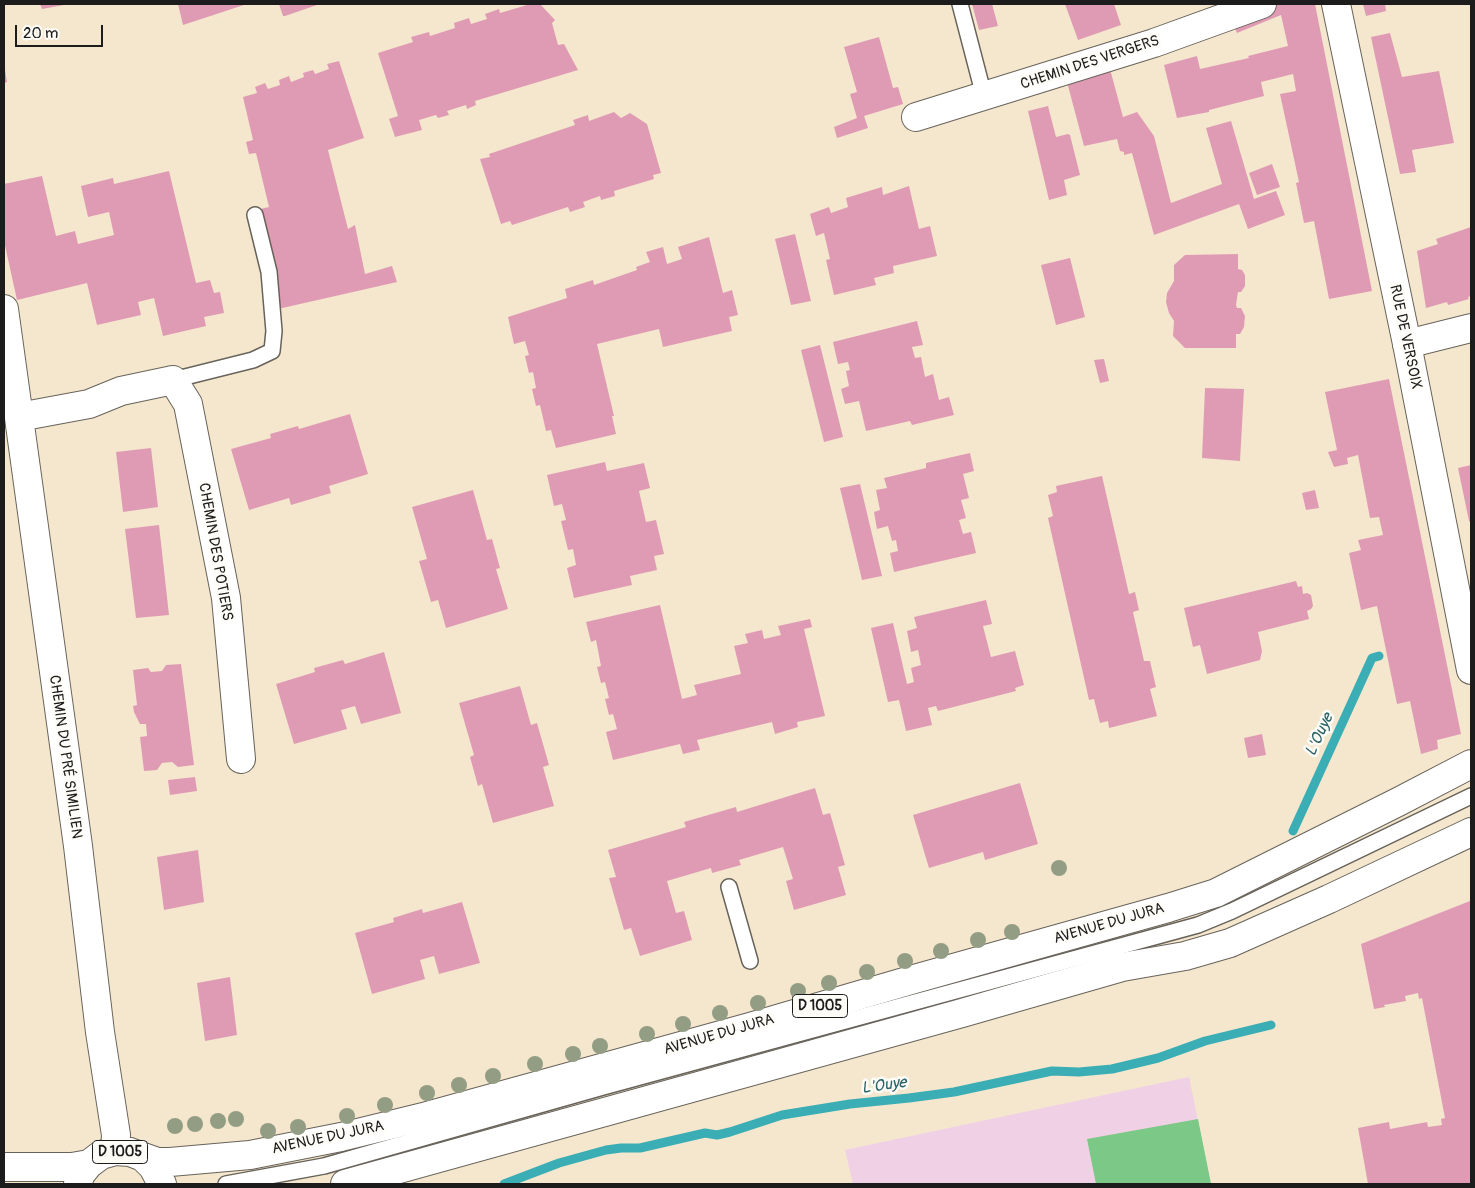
<!DOCTYPE html>
<meta charset="utf-8">
<style>
body{margin:0}
#map{position:relative;width:1475px;height:1188px;overflow:hidden;background:#f4e7ce;font-family:Pangolin,sans-serif}
canvas{display:block}
.frame{position:absolute;inset:0;border:5px solid #1c1c1c;pointer-events:none}
.scale{position:absolute;left:15px;top:25px;width:88px;height:22px;box-sizing:border-box;border:2px solid #1c1c1c;border-top:0;padding-left:6px;font-size:15px;line-height:18px;white-space:nowrap;color:#1c1c1c;-webkit-text-stroke:4px #fdfcf7;paint-order:stroke}
</style>
<div id="map">
<canvas width="1475" height="1188"></canvas>
<div class="frame"></div>
<div class="scale">20 m</div>
</div>
<script>
const c = document.querySelector('canvas').getContext('2d');
c.lineJoin = 'round';
function fillPath(path, color) {
  c.fillStyle = color;
  c.fill(path, 'evenodd');
}
function shape(rows) {
  const path = new Path2D();
  for (const r of rows) {
    path.moveTo(r[0], r[1]);
    for (let i = 2; i < r.length; i += 2) path.lineTo(r[i], r[i + 1]);
  }
  return path;
}
function strokePath(path, color, width, dash) {
  c.strokeStyle = color;
  c.lineWidth = width;
  c.lineCap = dash ? 'butt' : 'round';
  c.setLineDash(dash || []);
  c.stroke(path);
}
function label(font, color, halo, rows, align = 'center') {
  c.font = font + ' Pangolin,sans-serif';
  c.lineWidth = 5;
  c.setLineDash([]);
  c.textBaseline = 'middle';
  c.strokeStyle = halo;
  c.fillStyle = color;
  for (const [text, x, y, turn = 0] of rows) {
    c.save();
    c.translate(x, y);
    c.rotate((+turn || 0) * Math.PI / 180);
    c.textAlign = isNaN(turn) ? turn : align;
    if (halo) c.strokeText(text, 0, 0);
    c.fillText(text, 0, 0);
    c.restore();
  }
}
fillPath(shape([
 [1189,1077,1211,1184,853,1184,845,1150]
]), '#f0d0e5');
fillPath(shape([
 [1198,1119,1211,1184,1096,1184,1087,1139]
]), '#7cc886');
strokePath(shape([
 [1293,831,1372,658,1379,656],
 [504,1184,559,1163,606,1150,621,1148,640,1148,705,1133,717,1135,730,1132,782,1115,850,1104,909,1098,954,1092,1052,1071,1079,1072,1112,1069,1158,1058,1205,1041,1271,1025]
]), '#3badb4', 9);
fillPath(shape([
 [40,4,64,4,64,5,42,9],
 [178,4,247,4,183,25],
 [279,4,320,4,285,16,283,16],
 [525,4,540,4,555,20,552,23,558,45,564,44,578,70,475,101,476,105,467,109,466,105,447,111,449,115,438,118,436,115,419,120,422,130,395,137,389,119,398,116,378,53,413,42,411,37,429,32,430,36,455,28,454,23,469,18,471,24,487,19,485,14,499,9,500,13,527,5],
 [972,4,992,4,998,26,979,30],
 [1065,4,1114,4,1121,25,1078,40],
 [1280,4,1315,4,1372,291,1329,299,1314,221,1304,223,1296,183,1299,182,1280,94,1296,91,1293,74,1261,82,1264,96,1209,110,1209,112,1177,118,1164,65,1197,56,1200,69,1249,58,1248,56,1288,46,1281,15,1237,33,1233,24],
 [1363,4,1385,4,1386,11,1366,16],
 [1390,33,1402,77,1439,71,1454,143,1412,150,1416,172,1400,174,1371,37],
 [879,37,893,88,898,87,903,104,864,116,868,128,837,138,834,127,857,118,850,94,857,92,844,47],
 [339,61,364,138,328,150,348,229,355,225,365,274,392,266,397,282,278,309,256,210,269,207,256,153,249,154,246,142,253,140,243,97,257,93,255,87,265,83,268,89,280,85,279,80,289,76,291,82,304,77,303,73,313,70,315,74,329,69,327,64],
 [4,64,7,82,4,83],
 [1110,69,1123,117,1137,112,1154,136,1171,203,1222,184,1206,128,1231,121,1254,199,1276,191,1285,215,1248,229,1239,204,1154,235,1132,153,1124,155,1124,152,1120,151,1117,139,1084,146,1067,82],
 [1048,106,1056,137,1068,134,1070,135,1080,175,1064,180,1067,195,1049,200,1028,111],
 [614,112,621,118,630,113,647,124,661,173,653,175,654,179,614,191,615,196,601,200,600,196,583,202,585,207,570,212,568,207,512,225,510,221,501,224,480,159,490,157,489,154,575,125,573,120,588,115,589,121],
 [1272,164,1280,187,1257,195,1249,173],
 [169,171,196,283,210,280,214,293,220,292,224,313,204,317,206,326,163,336,154,298,138,302,141,315,97,325,87,283,17,300,4,241,4,184,42,176,56,236,75,231,78,244,114,235,109,212,88,217,81,186,113,178,114,184],
 [909,186,919,229,930,226,937,256,893,266,894,273,874,278,876,285,834,295,826,260,830,259,824,233,816,236,810,214,829,207,831,213,848,207,846,198,882,187,883,195],
 [1471,227,1471,296,1468,297,1469,299,1448,305,1447,302,1426,308,1417,251,1438,244,1436,239],
 [795,234,811,301,791,305,775,239],
 [709,237,723,293,732,290,738,315,729,317,732,331,663,347,659,329,597,344,614,416,612,416,616,434,556,448,551,430,546,431,540,405,536,406,532,389,536,388,533,372,529,373,525,356,529,355,525,341,514,344,508,317,567,298,565,289,593,280,594,285,637,270,636,267,650,262,646,252,663,247,667,264,682,259,678,247],
 [1238,254,1238,269,1242,270,1245,275,1245,286,1241,292,1238,292,1236,305,1237,308,1241,308,1245,316,1244,327,1240,334,1236,334,1236,348,1185,348,1173,336,1174,321,1169,313,1166,302,1167,293,1174,281,1174,265,1185,255],
 [1070,258,1085,317,1056,325,1041,265],
 [917,321,923,345,912,347,915,358,921,357,925,377,933,374,939,400,949,397,954,415,912,425,910,421,866,431,859,401,845,404,841,389,849,386,846,371,850,370,848,362,838,364,833,342],
 [820,345,843,437,824,442,801,350],
 [1104,359,1109,381,1100,383,1094,360],
 [1389,379,1461,734,1437,740,1438,749,1421,754,1410,701,1397,704,1377,606,1361,610,1349,553,1361,550,1358,540,1383,535,1379,517,1370,518,1358,455,1347,458,1348,464,1334,467,1328,452,1337,450,1325,392],
 [1205,388,1244,389,1240,461,1202,458],
 [350,414,368,474,329,486,331,493,291,505,289,498,249,510,231,449,271,438,270,434,298,426,299,429],
 [151,448,158,507,123,512,116,452],
 [970,453,974,471,963,474,969,498,961,500,966,518,959,520,963,534,971,532,976,553,894,572,890,553,898,551,896,540,892,541,888,526,877,529,874,512,880,510,876,490,887,488,884,478,926,468,926,463],
 [605,462,607,471,644,463,650,488,639,491,646,522,656,520,664,554,654,556,657,570,630,576,632,585,574,598,567,568,576,565,573,549,568,550,561,521,566,520,562,504,554,506,547,475],
 [1471,465,1471,523,1469,521,1458,468],
 [1102,476,1129,594,1135,592,1139,610,1133,612,1144,661,1150,661,1156,687,1150,689,1157,716,1109,728,1108,721,1100,723,1094,699,1089,700,1048,518,1053,516,1048,495,1057,492,1056,486],
 [860,484,882,576,862,580,840,488],
 [473,490,487,540,492,539,500,568,496,569,508,609,446,628,438,600,431,602,419,561,427,559,412,507],
 [1315,490,1319,508,1306,510,1302,493],
 [159,525,169,615,136,618,125,529],
 [1296,581,1298,587,1302,586,1303,594,1307,593,1311,595,1313,606,1311,609,1307,611,1309,619,1258,632,1262,651,1260,660,1207,674,1200,645,1193,647,1184,608],
 [986,600,992,624,983,626,991,657,1015,651,1024,685,1015,688,1016,691,938,711,936,706,928,708,932,725,906,731,899,700,888,702,871,628,893,623,907,684,914,682,911,668,921,665,918,650,911,652,907,631,917,628,914,617],
 [660,605,682,699,697,695,694,685,741,674,734,646,748,643,745,634,762,630,764,639,781,635,778,626,810,619,812,627,804,629,825,716,797,722,798,727,775,734,772,722,697,740,700,750,683,754,680,744,613,760,606,732,617,729,613,714,609,715,605,699,609,698,605,682,601,683,597,667,601,666,596,640,591,642,586,622],
 [384,652,401,713,361,724,355,706,341,710,347,729,294,744,276,684,315,672,314,668,343,660,345,664],
 [181,664,194,765,178,767,172,762,162,763,157,770,144,771,140,737,147,736,146,724,140,724,134,712,133,706,137,705,133,670,148,668,151,672,162,671,166,665],
 [520,686,531,725,537,723,549,765,543,767,554,806,493,823,482,784,478,786,470,757,474,755,459,703],
 [1262,734,1266,755,1248,758,1244,738],
 [195,777,197,791,170,795,168,780],
 [1020,783,1038,844,985,860,983,852,929,868,913,815],
 [815,788,823,815,830,813,845,865,838,867,846,895,794,910,786,881,793,879,783,847,739,860,741,865,712,873,711,868,667,881,676,913,684,911,692,940,640,956,631,928,624,930,609,878,616,877,608,850,686,827,684,822,736,807,737,812],
 [198,850,204,902,164,910,157,857],
 [1470,901,1471,909,1471,1184,1368,1184,1358,1128,1389,1122,1390,1129,1427,1122,1428,1127,1442,1125,1441,1119,1445,1118,1422,998,1419,999,1418,993,1405,996,1406,1001,1384,1005,1385,1007,1374,1009,1361,944],
 [462,902,480,963,439,974,434,956,420,960,425,979,372,994,355,933,394,922,393,918,422,909,423,913],
 [230,977,237,1035,205,1041,197,983]
]), '#e09bb4');
const lane = shape([
 [960,4,984,96],
 [173,380,253,360,272,351,274,331,269,272,255,215],
 [729,887,750,961],
 [226,1184,324,1166,603,1087,1198,925,1232,911,1471,796]
]);
const street = shape([
 [916,117,1154,43,1262,4],
 [4,309,78,846,100,1032,116,1135,115,1151],
 [1407,344,1471,328],
 [19,417,89,404,121,391,173,380,188,404,226,598,241,759]
]);
const secondary = shape([
 [1336,4,1407,344,1471,670]
]);
const primary = shape([
 [143,1157,157,1162,170,1162,250,1155,341,1137,427,1116,750,1027,918,978,1168,908,1216,893,1398,802,1471,764],
 [4,1167,72,1167,89,1164],
 [78,1184,80,1175,89,1164,101,1155,115,1151,130,1152,143,1157,153,1167,162,1184],
 [345,1184,962,1013,1122,967,1185,956,1230,943,1329,899,1471,832]
]);
strokePath(lane, '#68635a', 18);
strokePath(street, '#68635a', 30);
strokePath(secondary, '#68635a', 30);
strokePath(primary, '#68635a', 30);
strokePath(lane, '#fff', 15);
strokePath(street, '#fff', 28);
strokePath(secondary, '#fff', 28);
strokePath(primary, '#fff', 28);
c.fillStyle = '#929d83';
for (const [x, y] of [
 [1059,868],
 [1012,932],
 [978,940],
 [941,951],
 [905,961],
 [867,972],
 [829,983],
 [798,991],
 [758,1003],
 [720,1013],
 [683,1024],
 [647,1034],
 [600,1046],
 [573,1054],
 [535,1064],
 [493,1076],
 [459,1085],
 [427,1093],
 [385,1105],
 [347,1116],
 [236,1119],
 [218,1121],
 [195,1124],
 [175,1126],
 [298,1127],
 [268,1131]
]) {
  c.beginPath();
  c.arc(x, y, 8, 0, 2 * Math.PI);
  c.fill();
}
for (const [x, y, w] of [
 [820,1006,55],
 [120,1152,55]
]) {
  const box = new Path2D();
  box.roundRect(x - w / 2, y - 11.5, w, 23, 4);
  c.fillStyle = '#fdfcf7';
  c.fill(box);
  strokePath(box, '#1c1c1c', 1);
}
label('bold 14px', '#1c1c1c', null, [
 ["D 1005",820,1006],
 ["D 1005",120,1152]
]);
label('15px', '#1c1c1c', '#fdfcf7', [
 ["CHEMIN DES VERGERS",1090,63,-18],
 ["RUE DE VERSOIX",1405,337,78],
 ["CHEMIN DES POTIERS",215,552,80],
 ["CHEMIN DU PRÉ SIMILIEN",65,757,82],
 ["AVENUE DU JURA",1109,924,-16],
 ["AVENUE DU JURA",719,1035,-16],
 ["AVENUE DU JURA",328,1138,-12]
]);
label('italic 16px', '#2c6468', '#fdfcf7', [
 ["L'Ouye",1320,735,-65],
 ["L'Ouye",884,1086,-8]
]);
</script>
